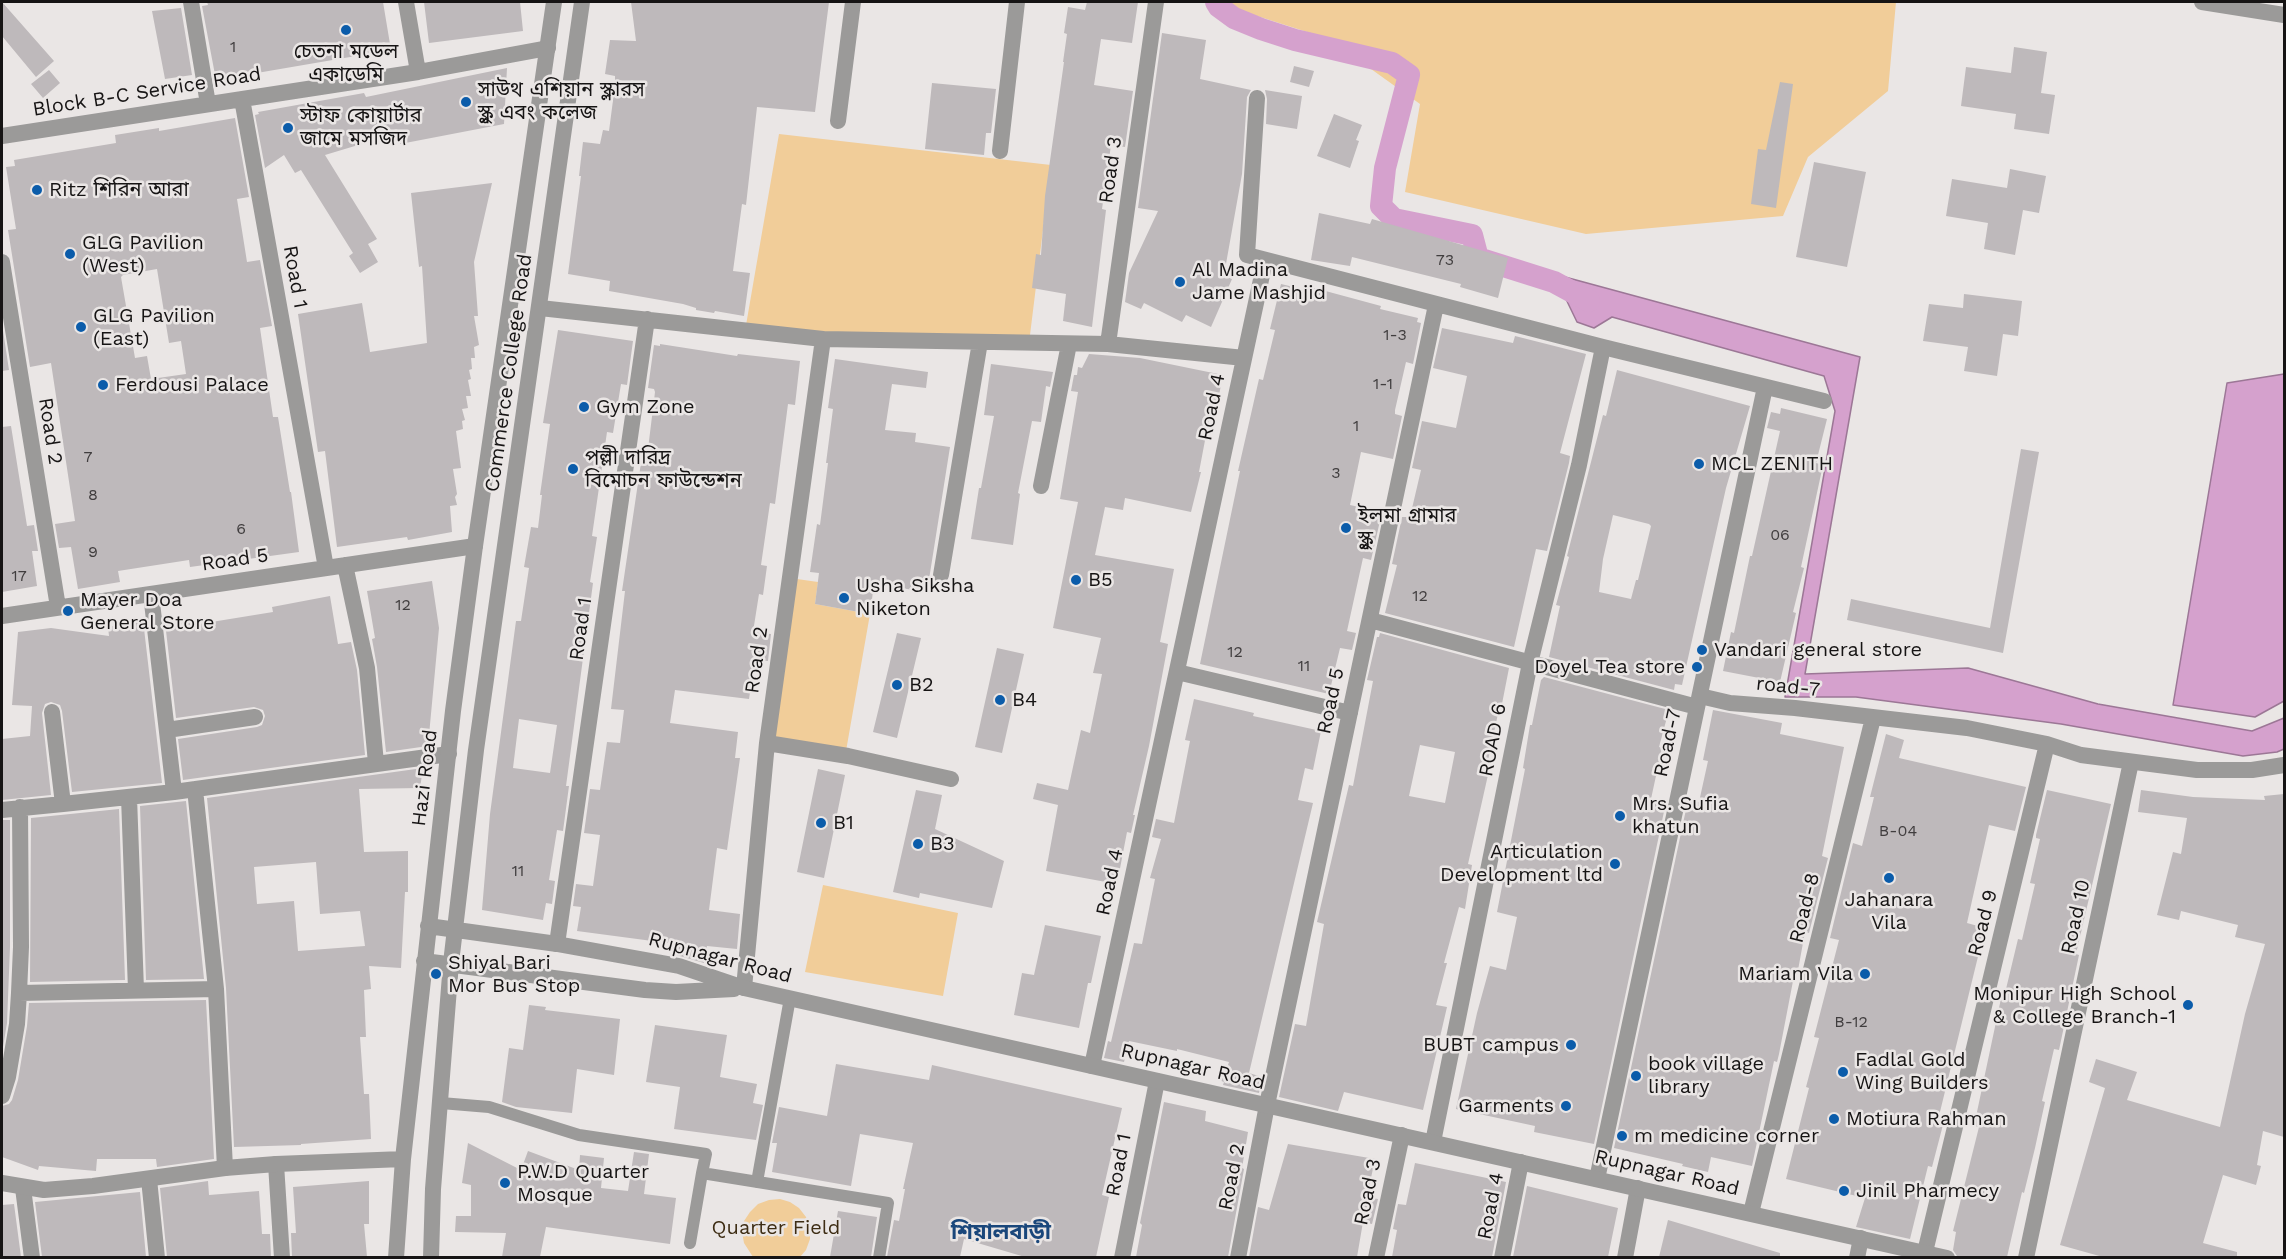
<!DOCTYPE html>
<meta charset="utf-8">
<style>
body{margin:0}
#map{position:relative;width:2286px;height:1259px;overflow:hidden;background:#eae6e5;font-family:"Work Sans",sans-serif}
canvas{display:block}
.frame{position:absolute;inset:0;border:3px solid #161414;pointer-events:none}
</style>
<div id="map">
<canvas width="2286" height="1259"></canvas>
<div class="frame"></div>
</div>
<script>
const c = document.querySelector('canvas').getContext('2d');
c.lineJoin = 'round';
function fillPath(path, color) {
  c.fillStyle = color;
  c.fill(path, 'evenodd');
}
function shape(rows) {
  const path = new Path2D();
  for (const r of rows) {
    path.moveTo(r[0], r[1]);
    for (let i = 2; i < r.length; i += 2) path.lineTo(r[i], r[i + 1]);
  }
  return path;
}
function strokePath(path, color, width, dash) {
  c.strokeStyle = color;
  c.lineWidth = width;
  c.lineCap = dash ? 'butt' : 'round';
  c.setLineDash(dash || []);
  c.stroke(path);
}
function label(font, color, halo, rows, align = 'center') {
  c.font = font + ' "Work Sans","Noto Sans Bengali",sans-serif';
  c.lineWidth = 5;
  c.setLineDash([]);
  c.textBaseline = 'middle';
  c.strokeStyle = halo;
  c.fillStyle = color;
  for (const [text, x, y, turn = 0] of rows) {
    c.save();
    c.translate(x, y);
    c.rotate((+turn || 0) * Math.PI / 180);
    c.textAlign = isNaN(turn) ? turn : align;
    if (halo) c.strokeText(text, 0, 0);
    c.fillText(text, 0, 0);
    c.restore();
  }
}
fillPath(shape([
 [1229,2,1896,2,1888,91,1808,157,1783,216,1586,234,1405,192,1420,104,1329,39,1229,7],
 [779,134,1051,165,1029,343,745,331],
 [797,579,818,582,815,604,870,614,846,751,772,741],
 [823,885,958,913,943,996,805,972],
 [780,1199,790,1202,799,1208,806,1217,810,1227,810,1239,806,1250,800,1257,753,1257,744,1243,742,1232,744,1221,750,1212,758,1204,769,1200]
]), '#f1cd99');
const water = shape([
 [1565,277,1860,357,1805,674,1968,668,2098,704,2252,731,2284,718,2284,749,2277,752,2243,756,2061,724,1856,697,1785,697,1835,411,1824,376,1612,317,1594,328,1577,322,1563,293,1565,277],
 [2284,374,2284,701,2255,717,2173,705,2227,383,2284,374]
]);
fillPath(water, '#d5a1cd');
strokePath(water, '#9c7796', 1.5);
strokePath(shape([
 [1216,2,1219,7,1234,18,1261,29,1295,40,1392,63,1409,75,1385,168,1381,206,1394,219,1472,235,1478,258,1554,282,1589,301]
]), '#d5a1cd', 22);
fillPath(shape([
 [2,2,54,61,36,77,2,36],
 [207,2,383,2,391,50,216,80,202,6,208,5],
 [424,2,520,2,523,31,429,43],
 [631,2,829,2,815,112,757,107,746,205,742,204,733,271,750,273,744,316,715,311,714,313,696,310,696,308,683,304,609,291,610,281,568,274,581,176,579,176,583,142,600,144,603,130,609,131,615,85,615,76,605,74,610,40,636,41],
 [1087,2,1138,2,1132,43,1101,39,1094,85,1133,91,1125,147,1111,145,1102,209,1106,210,1092,327,1063,321,1066,294,1032,288,1036,254,1041,255,1045,196,1064,62,1063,62,1067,34,1064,33,1068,7,1085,10],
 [181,8,192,75,165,79,152,11],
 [1162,33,1206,40,1200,79,1251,90,1247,97,1242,174,1224,275,1232,279,1211,327,1186,315,1182,322,1144,303,1141,309,1125,302,1129,273,1158,211,1138,208],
 [2014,47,2047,52,2041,93,2055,95,2049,134,2014,129,2016,114,1961,106,1966,67,2011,73],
 [1294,66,1314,71,1309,87,1290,82],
 [507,68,504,124,400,144,398,133,325,155,377,239,368,244,378,262,360,273,349,256,353,253,301,170,295,173,284,155,265,168,255,115,259,114,258,112,364,93,366,97],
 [49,70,60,83,43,98,31,84],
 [1780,82,1793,84,1776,208,1751,204,1758,149,1766,150],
 [932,83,996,89,991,133,986,133,984,155,925,149],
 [1265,90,1302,96,1297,129,1266,124,1267,99],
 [1334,114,1362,125,1356,140,1359,141,1350,168,1317,156],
 [235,118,249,197,237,199,247,262,260,260,272,326,260,328,273,417,278,417,290,492,291,492,299,552,190,567,189,560,118,571,120,582,78,589,71,547,59,548,55,524,75,521,51,363,30,367,8,230,16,229,6,167,15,166,14,160,116,143,115,135,159,128,159,131],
 [157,269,169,343,181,341,186,374,151,379,147,356,135,358,121,277,123,275],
 [1814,162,1866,172,1847,267,1796,257],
 [2010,169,2046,176,2039,213,2023,210,2015,255,1984,249,1988,223,1946,216,1952,179,2007,188],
 [492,183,474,262,478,316,474,316,479,345,474,347,475,358,471,358,472,369,469,370,471,379,468,380,471,396,466,396,468,408,462,409,465,420,462,421,463,429,456,431,461,468,453,469,457,494,455,497,457,505,450,506,452,532,408,540,407,537,337,547,325,451,318,452,298,314,362,303,370,352,427,343,422,266,419,267,411,193],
 [1319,213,1370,224,1372,219,1508,258,1498,298,1460,287,1461,284,1352,257,1350,266,1311,260],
 [1281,284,1306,290,1307,286,1381,306,1380,309,1418,318,1417,322,1421,323,1413,364,1406,362,1395,410,1395,414,1402,416,1393,459,1361,452,1350,505,1382,512,1371,560,1363,558,1347,631,1356,633,1352,650,1340,648,1329,694,1200,664,1240,471,1238,471,1259,379,1263,380,1275,330,1270,329],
 [1964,294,2022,301,2018,336,2003,334,1997,376,1964,371,1968,347,1923,341,1929,304,1963,308],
 [2,324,9,370,2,371],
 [1442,328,1513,343,1515,336,1586,354,1560,453,1570,456,1569,463,1547,551,1536,549,1514,647,1385,613,1397,565,1392,564,1402,517,1410,517,1421,470,1412,468,1422,421,1456,428,1467,376,1433,368],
 [558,330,633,341,627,385,621,384,613,433,607,432,592,536,597,537,590,582,593,583,566,786,569,786,563,831,557,830,549,880,555,881,552,904,546,903,543,920,482,910,490,814,516,621,521,621,529,568,524,567,531,527,538,528,542,495,540,495,550,424,543,423],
 [519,719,557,725,550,773,513,768],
 [660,344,737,356,738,354,800,361,795,405,788,404,775,504,770,503,761,565,767,566,763,595,759,594,753,632,771,634,768,661,755,660,749,699,675,690,670,723,738,732,735,758,740,758,727,850,717,848,709,910,740,914,737,949,707,946,704,963,673,954,675,944,577,931,581,907,573,906,576,884,593,886,600,835,584,833,590,789,600,790,607,742,620,743,624,710,611,709,625,591,622,591,643,449,648,449,655,392,654,389,648,388,654,345,660,346],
 [1089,354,1140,358,1223,375,1215,415,1210,414,1199,472,1201,472,1191,512,1125,498,1123,510,1105,507,1095,555,1174,569,1160,642,1168,644,1149,746,1133,815,1135,815,1131,833,1127,832,1117,884,1046,871,1058,805,1033,799,1037,783,1068,790,1081,730,1090,733,1102,674,1093,673,1101,638,1053,628,1078,502,1060,499,1078,392,1071,391,1074,375,1077,375,1078,367,1082,368],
 [835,359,928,372,926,388,892,384,885,430,916,433,915,442,950,447,927,592,874,584,870,614,815,604,819,573,810,572,817,524,820,525,828,463,826,463,833,409,828,408],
 [991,364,1053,372,1050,387,1046,386,1041,422,1032,421,1018,493,1020,494,1013,545,971,539,979,488,981,488,994,416,984,415],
 [1617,370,1750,406,1726,488,1682,685,1675,684,1674,690,1549,657,1560,606,1556,605,1569,557,1567,556,1603,415,1606,416],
 [1613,515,1649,524,1651,526,1638,580,1636,580,1631,599,1599,592,1603,559],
 [1781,408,1827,419,1816,463,1823,465,1801,567,1804,568,1793,612,1796,613,1780,682,1723,671,1731,632,1734,633,1750,556,1752,556,1780,431,1767,428,1771,412,1780,414],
 [11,426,27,526,34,525,38,551,32,551,37,586,2,592,2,427],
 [2021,449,2039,452,2003,653,1847,620,1851,599,1990,628],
 [432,581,439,628,428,746,386,752,377,667,372,639,375,638,367,591],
 [330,596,338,644,351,642,357,670,365,755,183,780,178,739,257,727,262,725,265,716,263,710,254,707,176,718,165,622,192,618,193,625,273,612,272,607],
 [143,620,162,783,72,792,62,711,60,705,51,702,45,704,42,713,51,795,2,800,2,739,30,736,32,706,12,705,18,632,51,628,109,636,108,627],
 [897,633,921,638,897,738,873,732],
 [1380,633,1509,668,1501,709,1499,709,1487,765,1490,766,1468,864,1472,865,1465,909,1459,907,1444,963,1447,963,1436,1005,1447,1007,1423,1110,1344,1092,1338,1111,1279,1097,1295,1024,1306,1026,1324,924,1317,922,1349,785,1353,786,1373,681,1367,680,1377,637,1379,637],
 [1420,745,1455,752,1445,803,1409,796],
 [997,648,1024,654,1002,753,975,747],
 [1544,677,1669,710,1659,747,1662,748,1651,799,1666,802,1594,1144,1534,1132,1535,1126,1456,1109,1477,1013,1490,966,1506,970,1517,917,1497,912,1525,769,1523,768,1530,725,1532,725,1541,680],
 [1194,699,1254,713,1253,716,1321,731,1313,770,1305,768,1298,800,1313,803,1249,1073,1262,1077,1259,1093,1223,1085,1224,1082,1219,1080,1222,1067,1227,1068,1229,1062,1177,1049,1177,1051,1129,1041,1124,1062,1104,1058,1108,1041,1111,1042,1134,943,1142,944,1155,879,1150,878,1161,839,1152,837,1156,819,1174,823,1190,741,1185,740],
 [1713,710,1782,723,1780,734,1844,747,1822,856,1828,858,1809,933,1805,932,1796,981,1793,981,1779,1054,1777,1062,1774,1061,1752,1166,1711,1157,1708,1172,1682,1166,1683,1164,1614,1148,1688,800,1699,802,1708,761,1703,760],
 [1886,734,1904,740,1899,758,2026,787,2015,831,1989,825,1967,923,1985,928,1938,1120,1944,1121,1932,1167,1928,1166,1910,1239,1856,1227,1865,1198,1786,1179,1809,1088,1806,1087,1819,1038,1814,1037,1839,940,1830,938,1853,843,1862,846,1874,797,1870,797],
 [423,768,420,788,359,789,364,852,408,851,408,892,405,892,401,968,369,966,371,989,364,990,366,1037,360,1037,364,1094,369,1094,371,1139,301,1144,301,1145,234,1147,226,988,207,798],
 [316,862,320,914,360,911,365,946,298,951,294,901,257,904,254,867],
 [818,769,845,775,824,878,797,872],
 [916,790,942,795,935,829,1004,861,992,908,920,893,919,898,893,892],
 [2047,790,2111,804,2076,954,2079,955,2059,1050,2054,1049,2042,1101,2045,1102,2035,1148,2024,1193,2022,1192,2007,1257,1966,1257,1957,1256,1953,1250,1956,1232,1953,1231,1979,1127,1974,1126,2003,989,2006,989,2018,939,2022,940,2035,884,2030,883,2040,839,2036,838,2036,835],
 [2141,790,2193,797,2265,800,2264,796,2284,794,2284,1137,2263,1131,2257,1165,2261,1166,2256,1185,2223,1175,2203,1243,2237,1252,2237,1257,2103,1257,2060,1245,2105,1088,2089,1082,2096,1059,2137,1072,2127,1100,2220,1127,2245,1014,2265,944,2235,937,2238,925,2181,911,2179,920,2157,915,2173,852,2181,854,2187,818,2138,812],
 [186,801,204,979,146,980,140,806],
 [119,809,125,980,30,982,31,818],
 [2,820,10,820,10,947,7,1023,2,1053],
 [1045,925,1101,936,1091,983,1088,983,1079,1028,1014,1015,1022,973,1034,975],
 [206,1000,214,1159,157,1167,156,1159,97,1159,96,1171,39,1166,38,1170,2,1157,2,1106,9,1104,12,1100,18,1080,27,1026,29,1003],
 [529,1005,546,1007,545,1010,620,1019,614,1075,577,1069,572,1113,516,1107,502,1102,509,1048,523,1050],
 [655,1025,727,1035,720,1077,757,1084,753,1103,763,1105,756,1140,674,1129,680,1087,646,1082],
 [836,1064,929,1080,932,1065,1122,1108,1102,1195,1109,1197,1096,1257,1025,1257,964,1239,960,1257,887,1257,894,1220,899,1221,905,1189,903,1189,913,1143,860,1134,851,1186,772,1172,777,1143,772,1143,779,1107,827,1116],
 [1164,1102,1206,1111,1205,1121,1248,1132,1242,1168,1244,1169,1228,1257,1136,1257,1142,1225,1140,1223],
 [468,1143,521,1170,528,1151,579,1170,580,1155,604,1158,601,1188,628,1191,634,1152,649,1154,644,1194,676,1198,670,1244,546,1227,540,1257,502,1257,506,1233,455,1232,456,1216,471,1216,471,1185,462,1183],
 [1288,1144,1375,1159,1367,1197,1378,1199,1372,1224,1363,1222,1357,1257,1249,1257,1258,1207,1269,1210],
 [1415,1163,1506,1182,1492,1257,1392,1257,1397,1230,1393,1229,1398,1204,1406,1205],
 [208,1181,209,1195,259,1191,262,1234,270,1234,271,1257,167,1257,160,1188],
 [369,1181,369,1224,364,1224,367,1257,292,1257,291,1233,296,1233,293,1187],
 [1527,1186,1618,1208,1608,1257,1513,1257],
 [140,1192,146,1257,42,1257,35,1202],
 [14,1204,21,1257,2,1257,2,1205],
 [838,1211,877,1217,871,1257,830,1257],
 [1668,1220,1780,1253,1780,1257,1659,1257]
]), '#beb9bb');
strokePath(shape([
 [441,1103,489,1107,579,1135,706,1154,702,1173],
 [757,1182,790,998],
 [690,1243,702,1173,888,1203,879,1258]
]), '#9b9a99', 12);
strokePath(shape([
 [191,2,208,104],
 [406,2,418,72],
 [2202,2,2284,15],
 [1257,98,1247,255,1603,347,1824,401],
 [242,99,326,568],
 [838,121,853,2],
 [2,136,418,72,548,48],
 [1000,151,1017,2],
 [2,262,58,607],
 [540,308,823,339,1108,344,1244,358],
 [1108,344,1156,2],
 [1041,486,1069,344],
 [345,565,367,668,376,763],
 [941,575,980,342],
 [151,594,174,792],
 [2,616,475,546],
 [1370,620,1697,707],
 [1177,672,1350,713],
 [1700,696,1730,703,1795,708,1967,728,2047,744,2081,755,2197,770,2252,770,2284,765],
 [167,730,255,717],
 [767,743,848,756,951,779],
 [195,789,216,989,225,1168],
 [129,797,136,990],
 [63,804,174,792,449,754],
 [2,810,63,804,52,712],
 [557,944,647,319],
 [744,988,767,743,823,339],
 [19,993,216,989],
 [1092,1066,1265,261],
 [2,1096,8,1077,17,1024,19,993,21,947,20,807],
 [1433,1142,1530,663,1579,465,1603,347],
 [276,1164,282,1258],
 [149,1179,157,1258],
 [1597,1179,1765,387],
 [23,1188,32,1258],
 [1751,1213,1873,718],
 [1925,1252,2047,744],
 [1122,1258,1157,1081],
 [1238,1258,1267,1105,1436,305],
 [1376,1258,1402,1135],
 [1502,1258,1521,1162],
 [1625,1258,1638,1188],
 [1857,1258,1861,1238],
 [2026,1258,2131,762]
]), '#9b9a99', 16);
strokePath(shape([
 [428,926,557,944,679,966,744,988,1947,1258],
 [424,961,645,990,676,992,734,989],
 [2,1183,44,1190,93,1186,225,1168,276,1164,403,1159],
 [396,1258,403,1159,453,711,475,546,554,2],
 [431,1258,433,1189,451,963,476,750,582,2]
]), '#9b9a99', 16);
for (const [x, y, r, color] of [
 [346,30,6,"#0b5caa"],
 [466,102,6,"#0b5caa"],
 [288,128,6,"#0b5caa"],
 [37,190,6,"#0b5caa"],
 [70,254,6,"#0b5caa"],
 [1180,282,6,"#0b5caa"],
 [81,327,6,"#0b5caa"],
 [103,385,6,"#0b5caa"],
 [584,407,6,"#0b5caa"],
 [1699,464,6,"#0b5caa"],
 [573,469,6,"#0b5caa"],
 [1346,528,6,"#0b5caa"],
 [1076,580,6,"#0b5caa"],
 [844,598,6,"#0b5caa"],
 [68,611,6,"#0b5caa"],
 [1702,650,6,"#0b5caa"],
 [1697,667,6,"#0b5caa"],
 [897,685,6,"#0b5caa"],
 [1000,700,6,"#0b5caa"],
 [1620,816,6,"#0b5caa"],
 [821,823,6,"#0b5caa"],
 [918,844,6,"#0b5caa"],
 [1615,864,6,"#0b5caa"],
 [1889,878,6,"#0b5caa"],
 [436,974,6,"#0b5caa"],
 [1865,974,6,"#0b5caa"],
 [2188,1005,6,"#0b5caa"],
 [1571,1045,6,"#0b5caa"],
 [1843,1072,6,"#0b5caa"],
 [1636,1076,6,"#0b5caa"],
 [1566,1106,6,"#0b5caa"],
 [1834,1119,6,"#0b5caa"],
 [1622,1136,6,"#0b5caa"],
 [505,1183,6,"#0b5caa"],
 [1844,1191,6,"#0b5caa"]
]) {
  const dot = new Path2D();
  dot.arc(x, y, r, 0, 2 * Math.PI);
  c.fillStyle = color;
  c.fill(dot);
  strokePath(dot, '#eae6e5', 2);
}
label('16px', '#403d3e', null, [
 ["1",233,47],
 ["73",1445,260],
 ["1-3",1395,335],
 ["1-1",1383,384],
 ["1",1356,426],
 ["7",88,457],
 ["3",1336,473],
 ["8",93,495],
 ["6",241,529],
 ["06",1780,535],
 ["9",93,552],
 ["17",19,576],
 ["12",1420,596],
 ["12",403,605],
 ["12",1235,652],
 ["11",1304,666],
 ["B-04",1898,831],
 ["11",518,871],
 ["B-12",1851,1022]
]);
label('20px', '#161414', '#eae6e5', [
 ["চেতনা মডেল",346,52,"center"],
 ["একাডেমি",346,75,"center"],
 ["সাউথ এশিয়ান স্কলারস",478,90],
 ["স্কুল এবং কলেজ",478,113],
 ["স্টাফ কোয়ার্টার",300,116],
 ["জামে মসজিদ",300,139],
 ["Ritz শিরিন আরা",49,190],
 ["GLG Pavilion",82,243],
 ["(West)",82,266],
 ["Al Madina",1192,270],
 ["Jame Mashjid",1192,293],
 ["GLG Pavilion",93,316],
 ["(East)",93,339],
 ["Ferdousi Palace",115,385],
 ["Gym Zone",596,407],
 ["পল্লী দারিদ্র",585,458],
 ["বিমোচন ফাউন্ডেশন",585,481],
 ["MCL ZENITH",1711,464],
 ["ইলমা গ্রামার",1358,516],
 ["স্কুল",1358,539],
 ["B5",1088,580],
 ["Usha Siksha",856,586],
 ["Niketon",856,609],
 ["Mayer Doa",80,600],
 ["General Store",80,623],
 ["Vandari general store",1714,650],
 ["Doyel Tea store",1685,667,"right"],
 ["B2",909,685],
 ["B4",1012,700],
 ["Mrs. Sufia",1632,804],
 ["khatun",1632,827],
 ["B1",833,823],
 ["B3",930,844],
 ["Articulation",1603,852,"right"],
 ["Development ltd",1603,875,"right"],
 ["Jahanara",1889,900,"center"],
 ["Vila",1889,923,"center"],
 ["Shiyal Bari",448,963],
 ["Mor Bus Stop",448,986],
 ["Mariam Vila",1853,974,"right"],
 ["Monipur High School",2176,994,"right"],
 ["& College Branch-1",2176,1017,"right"],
 ["BUBT campus",1559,1045,"right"],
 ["Fadlal Gold",1855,1060],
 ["Wing Builders",1855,1083],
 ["book village",1648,1064],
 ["library",1648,1087],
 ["Garments",1554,1106,"right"],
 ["Motiura Rahman",1846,1119],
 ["m medicine corner",1634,1136],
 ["P.W.D Quarter",517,1172],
 ["Mosque",517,1195],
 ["Jinil Pharmecy",1856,1191]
], 'left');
label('20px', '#161414', '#eae6e5', [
 ["Block B-C Service Road",147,92,-9],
 ["Road 3",1111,170,-82],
 ["Road 1",295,277,80],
 ["Commerce College Road",509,373,-82],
 ["Road 4",1212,407,-78],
 ["Road 2",50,431,81],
 ["Road 5",235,560,-8],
 ["Road 1",581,629,-82],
 ["Road 2",757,660,-82],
 ["road-7",1788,687,6],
 ["Road 5",1331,701,-78],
 ["ROAD 6",1493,740,-79],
 ["Road-7",1668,743,-78],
 ["Hazi Road",425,778,-83],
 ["Road 4",1110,882,-78],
 ["Road-8",1805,908,-76],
 ["Road 10",2076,917,-78],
 ["Road 9",1983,923,-76],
 ["Rupnagar Road",720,958,15],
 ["Rupnagar Road",1193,1067,13],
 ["Road 1",1119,1165,-79],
 ["Rupnagar Road",1667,1173,13],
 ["Road 2",1232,1177,-79],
 ["Road 3",1368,1192,-78],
 ["Road 4",1491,1206,-79]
]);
label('20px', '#3d2c13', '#eae6e5', [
 ["Quarter Field",776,1228]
]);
label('bold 22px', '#1a477b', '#eae6e5', [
 ["শিয়ালবাড়ী",1001,1233]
]);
</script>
